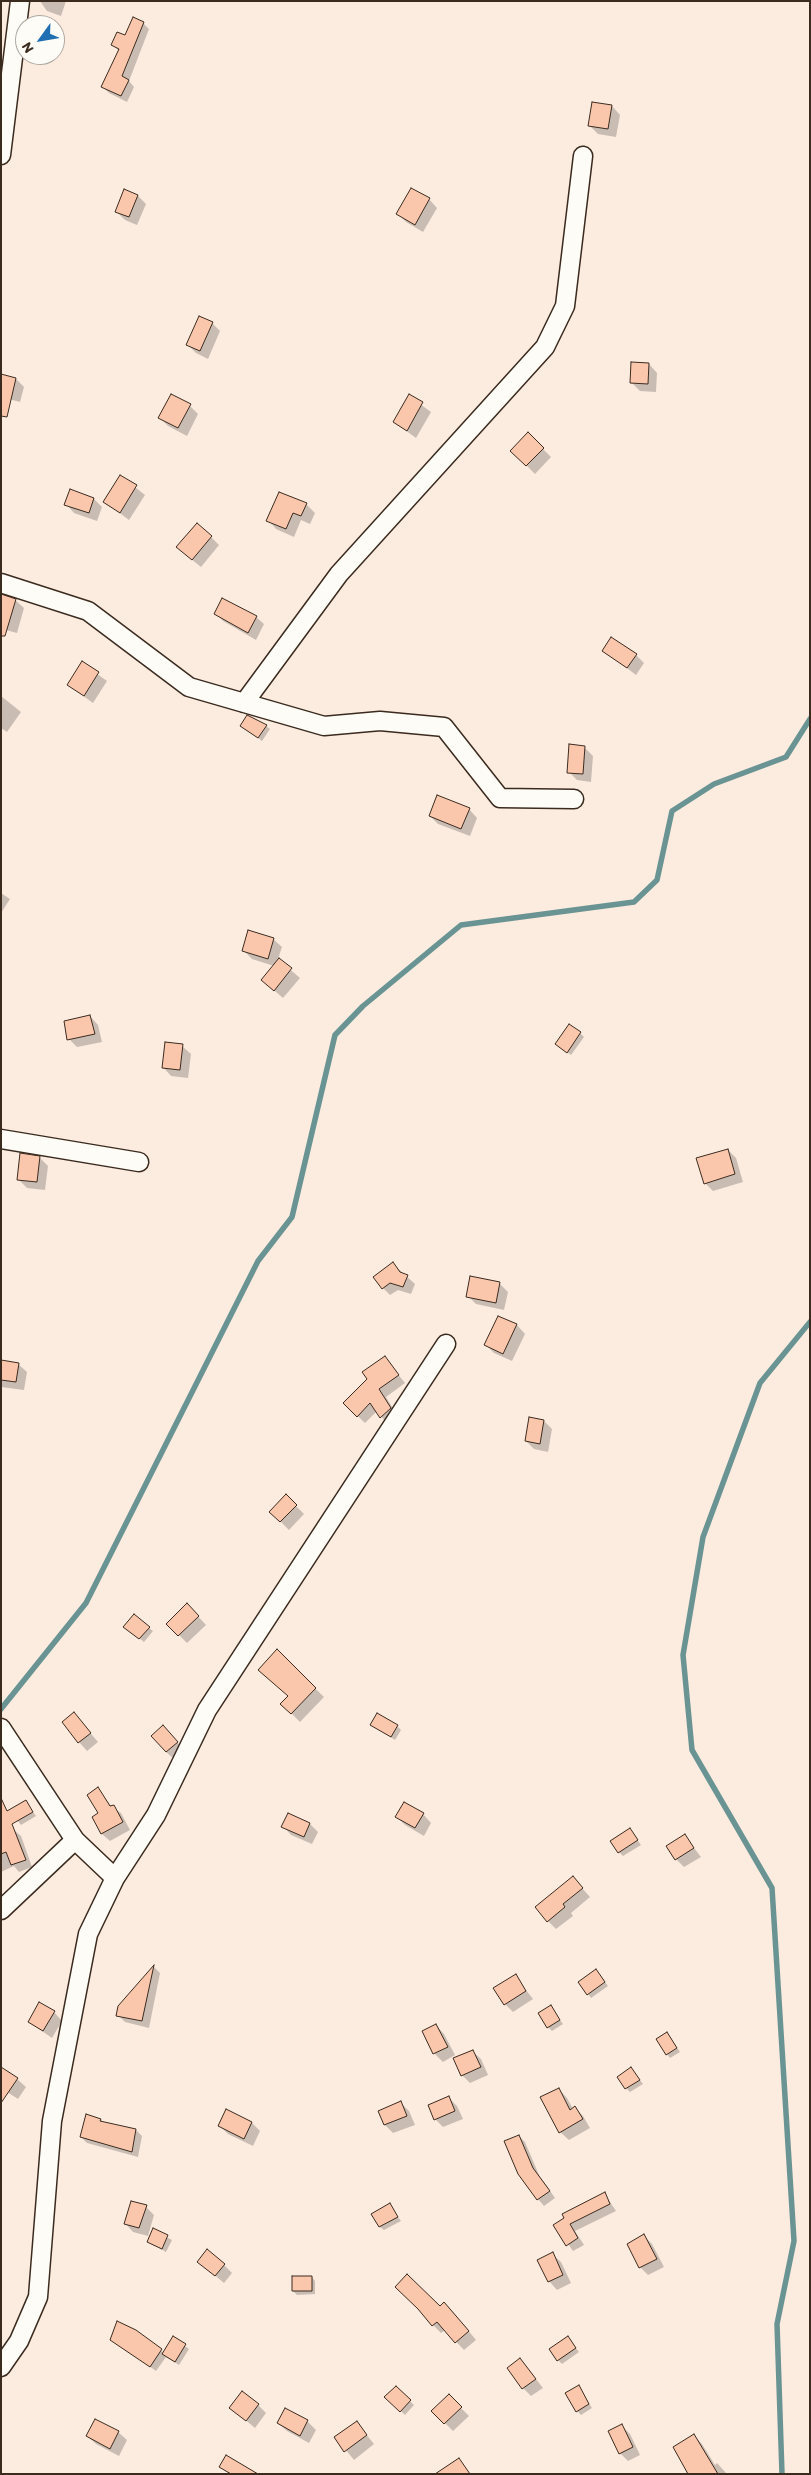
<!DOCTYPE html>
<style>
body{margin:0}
#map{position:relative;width:811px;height:2475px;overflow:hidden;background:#fcece0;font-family:Itim,sans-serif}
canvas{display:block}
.frame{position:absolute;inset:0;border:2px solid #3b2a1e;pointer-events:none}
.north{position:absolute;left:15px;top:15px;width:50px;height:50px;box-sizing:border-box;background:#fdfcf7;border:1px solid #afa8a0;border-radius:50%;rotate:238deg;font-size:14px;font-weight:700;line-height:20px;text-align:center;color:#3b2a1e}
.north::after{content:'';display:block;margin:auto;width:18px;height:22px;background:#1f6fb2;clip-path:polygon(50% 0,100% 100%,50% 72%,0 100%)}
</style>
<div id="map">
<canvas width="811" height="2475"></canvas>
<div class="frame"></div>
<div class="north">N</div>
</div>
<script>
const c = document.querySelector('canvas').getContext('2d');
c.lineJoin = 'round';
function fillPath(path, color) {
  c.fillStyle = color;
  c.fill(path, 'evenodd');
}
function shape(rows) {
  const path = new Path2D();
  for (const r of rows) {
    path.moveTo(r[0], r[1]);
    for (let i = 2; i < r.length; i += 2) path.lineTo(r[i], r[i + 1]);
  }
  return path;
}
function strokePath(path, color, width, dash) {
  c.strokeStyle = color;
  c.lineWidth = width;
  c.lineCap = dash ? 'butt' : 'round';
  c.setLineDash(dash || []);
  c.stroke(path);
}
fillPath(shape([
 [40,1,66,1,61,16,47,11],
 [143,23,149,29,129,81,134,87,127,102,109,93,103,87,119,51,113,45],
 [612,106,620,115,616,137,598,134,589,125],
 [125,191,138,196,146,204,137,225,125,220,116,211],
 [429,199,437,208,423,232,406,222,398,214],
 [212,323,220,331,208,359,196,353,188,345],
 [649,364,657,373,656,392,640,391,631,382],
 [16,379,24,387,20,402,1,397],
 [409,396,431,412,416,438,394,422],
 [190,406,198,414,187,436,168,426,160,418],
 [528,434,551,457,535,474,512,451],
 [121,476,145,495,129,520,105,502],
 [71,490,94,499,102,507,97,521,74,513,66,504],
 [306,504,315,513,310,524,301,520,294,537,276,529,268,520],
 [211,537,219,545,201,567,186,555],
 [15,600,24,608,17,633,2,629],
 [216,613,256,617,264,624,256,640,223,621],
 [603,650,636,655,644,663,636,675],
 [82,663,107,681,93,703,68,685],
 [1,696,21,712,7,732,1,728],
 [242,726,266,726,270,729,262,741],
 [584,747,593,756,591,782,577,780,569,772],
 [469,809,477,818,470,836,438,824,430,816],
 [1,893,10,899,1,913],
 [273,939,282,947,278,959,300,978,283,998,262,980,274,966,252,959,244,951],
 [90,1016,98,1025,102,1042,77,1047,69,1039],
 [580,1033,584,1037,571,1055,561,1048],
 [182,1046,191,1054,188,1078,171,1076,163,1067],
 [728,1150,736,1158,743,1182,713,1191,705,1183],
 [39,1157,48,1166,45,1190,27,1188,19,1180],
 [393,1264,415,1284,411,1294,398,1290,390,1295,383,1288],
 [499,1283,508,1292,504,1310,476,1304,468,1296],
 [499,1317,517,1325,525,1334,512,1361,494,1353,486,1345],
 [385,1358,405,1383,386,1397,398,1417,388,1425,377,1411,365,1423,344,1403,368,1379],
 [1,1361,18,1364,27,1372,24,1390,1,1387],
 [544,1421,552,1429,548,1452,534,1449,526,1441],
 [286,1496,304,1514,289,1530,279,1520],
 [195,1613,206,1625,187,1643,168,1624],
 [149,1628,153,1631,144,1642,129,1630],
 [277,1651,324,1697,300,1722,282,1704,289,1696],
 [74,1714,98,1742,87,1751,79,1742],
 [372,1725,397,1726,401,1730,395,1740],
 [171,1735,185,1751,175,1760,166,1752],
 [98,1789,112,1807,121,1813,130,1830,110,1841,102,1834,93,1817,100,1813],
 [26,1802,36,1816,21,1825,10,1811],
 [288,1814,310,1824,318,1832,312,1844,291,1835,283,1826],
 [423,1814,431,1823,424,1836,405,1825,397,1817],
 [13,1829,21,1836,32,1867,19,1872,14,1866,1,1872,1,1834],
 [630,1830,641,1845,623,1856,619,1852],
 [685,1836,701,1857,684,1867,676,1859],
 [573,1878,590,1897,571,1913,573,1916,556,1929,548,1921],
 [154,1967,160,1973,149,2028,125,2022,118,2015,119,2006],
 [600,1975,608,1986,591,1998,588,1994],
 [515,1976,533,1999,513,2012,505,2004],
 [551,2007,563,2024,552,2031,548,2027],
 [54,2012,62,2021,52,2038,29,2022],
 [436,2025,444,2034,455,2055,443,2062,434,2053,423,2031],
 [667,2033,680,2052,670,2058,667,2054],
 [472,2051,481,2059,488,2075,470,2083,462,2075],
 [631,2068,643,2084,630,2092,626,2088],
 [17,2079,26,2087,18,2099,7,2092],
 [559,2089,567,2098,573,2109,575,2108,583,2116,590,2128,569,2140,560,2132,542,2098],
 [449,2098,457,2106,463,2119,443,2127,435,2119],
 [401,2103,409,2111,415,2125,393,2133,385,2125,380,2112],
 [227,2111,252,2123,260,2131,253,2146,228,2134,220,2126],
 [101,2120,104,2123,136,2130,142,2136,138,2157,87,2143,81,2137],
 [519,2136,525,2142,539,2175,555,2198,544,2206,538,2199],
 [604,2193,616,2211,575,2231,584,2245,573,2251,555,2225],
 [389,2205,401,2221,384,2230,380,2227],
 [146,2207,154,2215,148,2236,133,2232,125,2223],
 [153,2230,172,2240,166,2252,148,2242],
 [644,2236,652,2244,664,2267,648,2275,640,2267],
 [552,2254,561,2262,571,2283,557,2290,549,2281],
 [199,2262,224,2265,232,2273,224,2283],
 [312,2277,315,2281,315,2294,297,2295,293,2291],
 [440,2308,453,2312,476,2340,464,2350,445,2330,441,2333,433,2325],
 [136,2331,164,2353,174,2338,189,2349,179,2365,166,2357,156,2371,112,2339],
 [568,2338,579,2352,562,2364,558,2360],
 [520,2359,543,2388,531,2396,523,2388],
 [579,2387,592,2408,581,2415,577,2411],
 [396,2388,414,2405,405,2415,386,2397],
 [457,2404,469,2416,453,2431,433,2411],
 [258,2405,266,2413,255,2428,231,2408],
 [286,2410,307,2421,316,2430,309,2443,287,2431,278,2423],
 [357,2423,374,2444,354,2460,336,2438],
 [622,2426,630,2434,640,2455,628,2461,620,2453],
 [118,2432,127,2440,119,2456,96,2444,87,2436],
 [694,2436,702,2444,715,2465,717,2463,727,2474,692,2474]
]), '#0003');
strokePath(shape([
 [1,1709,86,1603,258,1261,292,1217,335,1035,363,1006,461,925,634,902,657,880,672,811,714,784,786,757,810,719],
 [782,2474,777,2324,794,2241,772,1888,692,1750,683,1655,703,1537,760,1383,810,1322]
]), '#6a9493', 5.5);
const building = shape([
 [133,17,144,22,122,76,129,80,121,96,101,87,119,49,111,45,117,32,125,35,133,17],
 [592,102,612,105,608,129,588,126,592,102],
 [411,188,430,198,415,225,396,214,411,188],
 [124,189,138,195,129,217,115,212,124,189],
 [199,316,213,322,200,351,186,345,199,316],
 [631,362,649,363,648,384,630,383,631,362],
 [1,374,16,378,7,417,1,416,1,374],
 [171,394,191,404,178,428,158,418,171,394],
 [409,394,423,402,407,431,393,422,409,394],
 [528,432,544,448,526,466,510,451,528,432],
 [120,475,137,485,120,513,103,502,120,475],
 [70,489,94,498,89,513,64,505,70,489],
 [279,492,307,503,301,516,293,513,286,529,266,521,279,492],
 [197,523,212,536,192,560,176,547,197,523],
 [1,594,16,599,5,636,1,636,1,594],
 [222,598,257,616,248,633,214,614,222,598],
 [611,637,637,654,627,668,602,651,611,637],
 [82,661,99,672,84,696,67,685,82,661],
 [247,715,267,725,258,738,240,726,247,715],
 [569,744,585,746,583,774,567,773,569,744],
 [437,795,470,808,461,829,429,816,437,795],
 [248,930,274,938,268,959,242,951,248,930],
 [279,958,292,968,274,991,261,980,279,958],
 [90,1015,95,1034,67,1040,64,1021,90,1015],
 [569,1024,581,1032,567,1053,555,1044,569,1024],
 [165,1042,183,1044,180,1070,162,1068,165,1042],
 [728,1149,735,1174,704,1184,696,1158,728,1149],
 [20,1153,40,1156,37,1182,17,1180,20,1153],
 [393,1262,400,1272,408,1275,403,1287,390,1283,382,1289,373,1277,393,1262],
 [470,1276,500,1282,496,1303,466,1297,470,1276],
 [498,1316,517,1324,503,1354,484,1345,498,1316],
 [385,1356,399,1375,379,1389,391,1408,380,1418,370,1403,357,1417,343,1403,367,1379,362,1372,385,1356],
 [1,1360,19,1363,16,1382,1,1380,1,1360],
 [529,1417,544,1420,540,1444,525,1441,529,1417],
 [286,1494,297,1505,280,1522,269,1512,286,1494],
 [187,1603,199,1616,178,1636,166,1624,187,1603],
 [134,1614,150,1627,139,1639,123,1627,134,1614],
 [277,1649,316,1688,291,1714,280,1704,288,1696,258,1670,277,1649],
 [74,1712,91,1733,78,1743,62,1722,74,1712],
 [377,1713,398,1725,391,1737,370,1725,377,1713],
 [163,1725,178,1742,166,1752,151,1736,163,1725],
 [98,1787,110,1806,114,1805,123,1822,101,1834,92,1817,98,1813,87,1795,98,1787],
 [1,1798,7,1811,26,1800,33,1812,12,1824,26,1860,11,1865,6,1852,1,1854,1,1798],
 [404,1802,424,1813,415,1828,395,1817,404,1802],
 [288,1813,310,1823,304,1837,281,1827,288,1813],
 [630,1828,638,1840,618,1853,610,1841,630,1828],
 [685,1834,694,1848,675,1860,666,1846,685,1834],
 [573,1876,583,1888,563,1904,565,1907,547,1922,535,1907,573,1876],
 [154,1965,142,2021,116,2016,118,2006,154,1965],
 [596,1969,605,1982,587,1995,578,1982,596,1969],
 [516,1974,526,1991,504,2005,493,1988,516,1974],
 [39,2002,55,2011,43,2031,28,2022,39,2002],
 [551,2005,560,2020,547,2028,538,2013,551,2005],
 [436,2024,448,2047,433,2054,422,2031,436,2024],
 [667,2032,677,2048,666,2055,656,2039,667,2032],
 [473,2050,481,2067,461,2076,453,2058,473,2050],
 [1,2067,18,2078,1,2103,1,2067],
 [631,2067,640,2080,625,2089,617,2077,631,2067],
 [559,2088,570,2110,575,2106,583,2119,559,2133,540,2097,559,2088],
 [449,2096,455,2111,434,2120,428,2105,449,2096],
 [401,2101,407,2116,384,2125,378,2111,401,2101],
 [226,2109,252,2122,244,2139,218,2126,226,2109],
 [86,2114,101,2119,100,2121,136,2129,132,2152,80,2137,86,2114],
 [519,2135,533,2168,550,2191,537,2200,518,2174,504,2141,519,2135],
 [605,2192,610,2204,570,2224,578,2238,566,2246,553,2225,564,2218,562,2214,605,2192],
 [131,2201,147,2205,139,2228,124,2224,131,2201],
 [390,2203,398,2217,379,2227,371,2214,390,2203],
 [153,2228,168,2235,162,2249,147,2242,153,2228],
 [644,2234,657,2259,639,2268,627,2244,644,2234],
 [207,2249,225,2264,215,2276,197,2262,207,2249],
 [553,2252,563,2275,548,2282,537,2260,553,2252],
 [407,2274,440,2306,444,2302,469,2331,455,2343,437,2322,432,2326,418,2309,395,2287,407,2274],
 [292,2276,312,2276,312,2291,292,2291,292,2276],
 [117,2321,136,2330,162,2349,150,2367,110,2340,117,2321],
 [173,2336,186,2344,175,2362,162,2354,173,2336],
 [568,2336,576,2348,557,2361,549,2349,568,2336],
 [520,2358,536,2379,522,2389,507,2368,520,2358],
 [579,2385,589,2404,576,2412,565,2393,579,2385],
 [396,2386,411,2400,400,2412,384,2397,396,2386],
 [242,2391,259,2404,246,2421,229,2408,242,2391],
 [449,2394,462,2407,444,2424,431,2411,449,2394],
 [285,2408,308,2420,300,2436,277,2423,285,2408],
 [95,2419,119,2431,110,2449,86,2436,95,2419],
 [357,2421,367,2435,344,2452,334,2437,357,2421],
 [622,2424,633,2447,619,2454,608,2431,622,2424],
 [694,2434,718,2474,688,2474,673,2447,694,2434],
 [226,2455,258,2474,231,2474,219,2467,226,2455],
 [459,2458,470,2474,435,2474,459,2458]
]);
fillPath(building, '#fbc7ac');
strokePath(building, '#3b2a1e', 1);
const street = shape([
 [1,155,20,1],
 [1,583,88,611,189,687,324,726,380,721,444,727,500,798,574,799],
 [244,703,339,574,545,347,565,306,583,156],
 [1,1139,139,1162],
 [1,1728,75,1840,115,1878],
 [1,1910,75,1840],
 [1,2367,19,2341,38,2297,52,2121,88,1934,115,1878,156,1815,207,1710,446,1344]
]);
strokePath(street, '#3b2a1e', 21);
strokePath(street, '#fdfcf7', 18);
</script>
